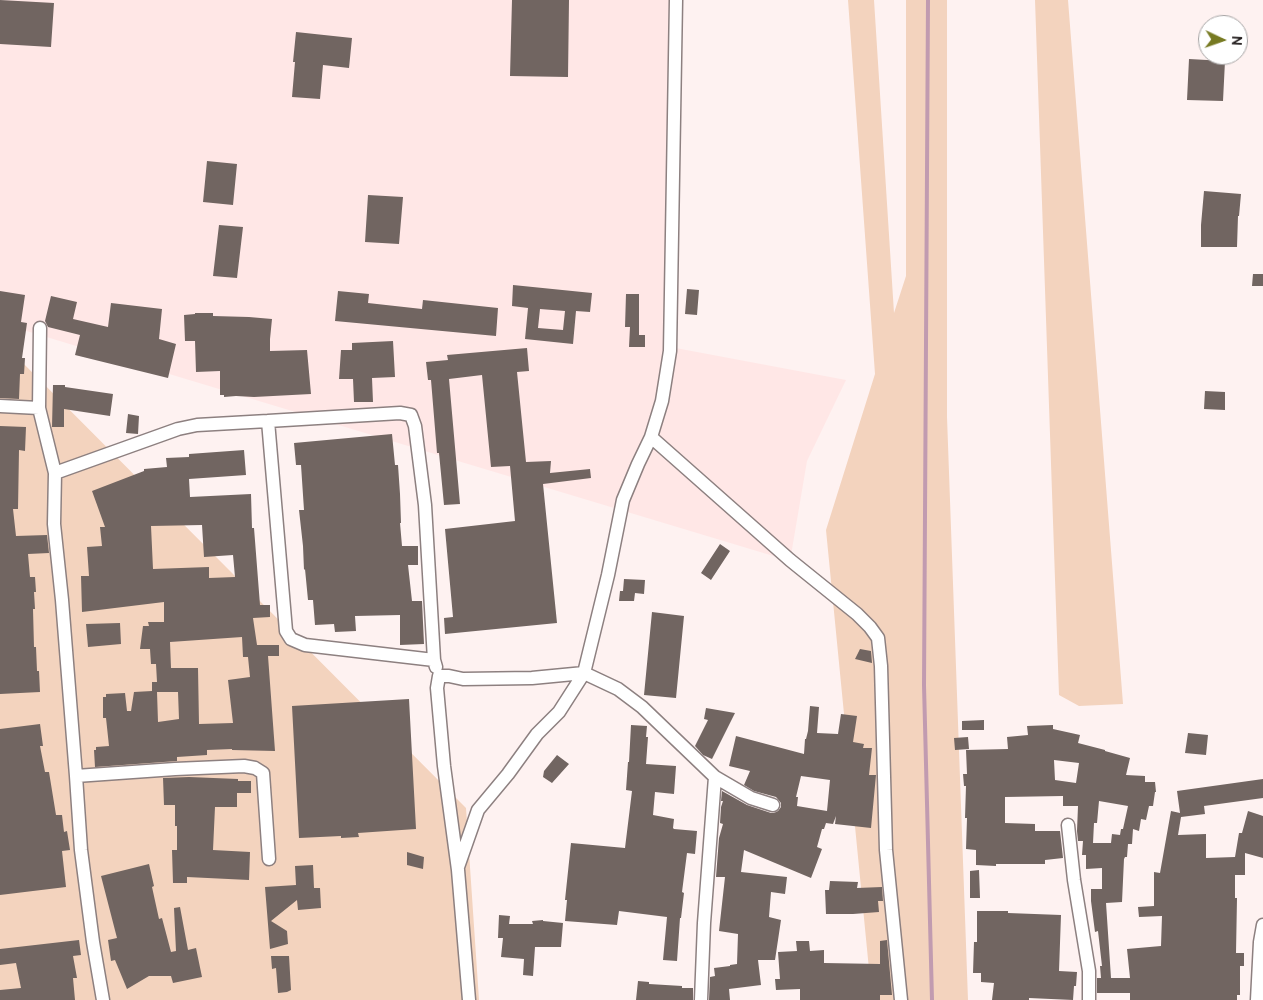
<!DOCTYPE html>
<style>
body{margin:0}
#map{position:relative;width:1263px;height:1000px;overflow:hidden;background:#fef2f1;font-family:Cabin,sans-serif}
canvas{display:block}
.north{position:absolute;left:1198px;top:15px;width:50px;height:50px;box-sizing:border-box;background:#fff;border:1px solid #a6a4a4;border-radius:50%;rotate:93deg;font-size:14px;font-weight:700;line-height:20px;text-align:center;color:#201b1b}
.north::after{content:'';display:block;margin:auto;width:18px;height:22px;background:#777a22;clip-path:polygon(50% 0,100% 100%,50% 72%,0 100%)}
</style>
<div id="map">
<canvas width="1263" height="1000"></canvas>
<div class="north">N</div>
</div>
<script>
const c = document.querySelector('canvas').getContext('2d');
c.lineJoin = 'round';
function fillPath(path, color) {
  c.fillStyle = color;
  c.fill(path, 'evenodd');
}
function shape(rows) {
  const path = new Path2D();
  for (const r of rows) {
    path.moveTo(r[0], r[1]);
    for (let i = 2; i < r.length; i += 2) path.lineTo(r[i], r[i + 1]);
  }
  return path;
}
function strokePath(path, color, width, dash) {
  c.strokeStyle = color;
  c.lineWidth = width;
  c.lineCap = dash ? 'butt' : 'round';
  c.setLineDash(dash || []);
  c.stroke(path);
}
fillPath(shape([
 [0,0,670,0,665,346,846,380,807,461,790,561,0,323]
]), '#ffe7e6');
fillPath(shape([
 [848,0,874,0,894,313,906,276,906,0,947,0,947,417,968,1000,872,1000,826,530,875,374],
 [1035,0,1068,0,1123,704,1079,706,1059,695],
 [0,340,466,808,479,1000,0,1000]
]), '#f3d3be');
strokePath(shape([
 [928,0,924,685,932,1000]
]), '#c19bb0', 4);
fillPath(shape([
 [0,0,54,3,51,47,0,44],
 [512,0,569,0,568,77,510,76],
 [296,32,352,38,349,68,323,65,320,99,292,97,295,62,293,62],
 [1189,59,1225,61,1223,101,1187,100],
 [207,161,237,164,233,205,203,202],
 [1204,191,1241,194,1239,216,1238,216,1237,247,1201,247,1201,225],
 [368,195,403,197,399,244,365,242],
 [219,225,243,227,237,278,213,276],
 [1253,274,1263,274,1263,286,1252,286],
 [513,285,592,293,590,312,576,311,573,344,525,339,528,308,512,306],
 [540,309,565,311,563,330,538,328],
 [687,289,699,290,697,315,685,314],
 [0,291,25,295,21,322,27,323,22,358,25,358,24,374,20,374,19,399,0,398],
 [338,291,369,294,368,303,422,309,423,300,498,308,496,336,335,321],
 [626,294,639,294,639,335,645,335,645,347,629,347,630,327,625,327],
 [51,296,77,302,73,319,108,327,111,303,162,309,159,339,176,344,168,378,75,355,80,335,48,327,45,321],
 [195,313,213,313,213,316,249,317,272,319,270,339,270,351,307,350,311,394,254,397,236,396,224,397,224,395,220,395,220,371,196,372,195,341,185,341,184,315,195,314],
 [393,341,395,377,372,378,373,402,354,402,353,379,339,379,341,350,352,350,352,343],
 [527,348,529,371,517,372,526,462,551,461,550,473,590,469,591,478,543,484,557,623,445,634,444,618,453,617,445,529,515,521,510,466,491,467,482,375,449,379,460,504,444,505,439,453,437,453,431,380,428,380,426,362,448,360,447,355],
 [53,385,65,385,65,387,113,394,110,416,64,409,64,427,52,427],
 [1205,391,1225,392,1225,410,1204,409],
 [128,414,139,416,138,434,126,433],
 [0,426,26,427,25,451,19,450,18,509,13,509,16,536,47,535,49,553,28,554,30,577,35,577,36,592,34,592,35,609,33,609,34,647,36,647,37,671,39,671,40,692,0,694],
 [392,434,395,465,398,465,400,494,401,523,400,523,402,546,418,546,418,565,408,565,412,601,422,601,424,644,400,645,400,615,355,616,356,631,335,632,334,624,315,625,313,600,308,600,305,569,304,570,303,546,299,510,304,510,301,465,296,465,294,443],
 [244,450,246,475,189,479,190,497,251,494,252,528,254,528,260,605,270,605,270,617,253,618,257,645,279,645,279,656,268,656,275,751,232,750,232,749,207,750,207,755,177,757,177,761,95,767,94,750,96,750,96,747,109,746,106,718,103,718,103,697,106,697,106,694,125,693,127,711,131,711,134,692,152,691,152,682,157,682,156,664,151,664,150,649,140,649,143,626,149,626,148,622,164,622,164,602,82,612,81,576,89,576,87,547,102,546,100,527,105,527,92,491,144,471,144,469,167,467,166,458,189,457,189,454],
 [202,525,204,557,233,555,235,577,209,578,209,567,153,569,151,526],
 [242,637,243,657,248,657,250,677,228,680,233,723,199,724,198,668,171,668,170,642],
 [157,692,178,692,179,719,158,722],
 [720,544,730,551,711,580,701,573],
 [624,579,645,580,644,594,635,593,634,601,619,601,620,591,623,591],
 [652,612,684,616,676,698,644,695],
 [120,623,121,644,88,647,86,624],
 [860,649,871,651,872,663,855,659],
 [409,699,416,829,358,833,359,837,341,838,341,836,299,838,292,706],
 [810,706,819,707,817,733,838,734,841,714,857,716,853,742,864,744,863,748,872,748,869,775,876,775,871,828,835,824,836,816,833,824,826,823,824,829,822,829,817,847,822,849,811,878,744,850,741,872,787,877,785,894,771,892,769,917,781,920,775,960,758,960,761,985,729,989,730,1000,709,1000,710,977,715,976,714,968,730,966,730,965,737,964,738,934,719,931,725,877,716,877,719,838,723,824,720,823,721,807,723,801,721,801,722,791,747,805,771,813,774,813,778,811,781,807,781,803,776,797,754,791,744,785,750,771,729,766,736,736,804,754,805,739,806,739,808,731],
 [801,776,830,780,827,811,797,806,798,797,796,797],
 [706,708,735,713,712,759,703,755,695,746,708,720,704,719],
 [984,720,984,730,962,730,962,721],
 [40,724,43,746,40,746,45,772,49,772,56,815,62,815,64,832,67,831,70,850,62,851,66,887,0,895,0,729],
 [631,725,647,726,646,737,648,737,646,764,676,766,674,794,655,792,653,815,674,819,673,828,674,829,697,831,695,854,687,853,682,892,684,893,681,918,680,918,677,961,663,960,667,917,619,911,617,925,565,921,567,900,565,900,571,843,625,848,632,791,626,790,628,762,629,762],
 [1053,725,1053,729,1080,735,1078,743,1105,750,1105,751,1130,758,1126,775,1145,776,1145,782,1155,782,1156,792,1155,792,1153,806,1149,806,1146,820,1141,819,1139,831,1133,829,1132,844,1128,844,1127,857,1125,857,1124,859,1122,902,1106,903,1111,978,1130,978,1127,949,1161,946,1162,916,1139,917,1138,907,1154,906,1154,872,1160,873,1171,811,1180,813,1177,791,1263,779,1263,798,1204,806,1205,814,1181,817,1178,835,1206,834,1206,858,1235,857,1239,833,1242,833,1248,811,1263,816,1263,858,1245,853,1245,875,1235,875,1235,898,1237,898,1236,953,1244,953,1244,966,1240,966,1240,995,1237,995,1237,1000,1130,1000,1130,993,1097,993,1097,978,1101,978,1100,966,1102,966,1098,931,1095,932,1091,901,1091,889,1102,889,1102,868,1086,869,1086,855,1082,855,1083,841,1078,841,1077,831,1078,806,1063,806,1063,796,1005,797,1005,823,1035,824,1035,831,1060,831,1063,858,1045,860,1045,864,996,864,996,866,976,865,976,850,966,849,967,818,965,818,966,786,964,786,963,774,967,774,966,750,1008,749,1007,737,1028,735,1027,726],
 [1054,760,1079,763,1076,783,1055,780],
 [1099,801,1128,806,1123,829,1121,829,1120,835,1112,834,1111,843,1093,843,1094,823,1097,823],
 [1188,733,1208,735,1206,755,1185,753],
 [968,737,969,749,955,750,954,738],
 [557,755,569,764,552,783,543,777,544,771],
 [189,777,238,779,238,781,251,781,251,793,237,793,237,807,215,807,213,850,250,852,249,880,187,877,187,883,173,883,172,850,177,850,177,826,175,826,175,805,164,805,163,778],
 [407,852,424,857,423,869,407,865],
 [149,864,154,886,152,887,159,919,162,918,171,952,176,951,174,908,180,907,188,950,196,948,202,977,173,983,171,976,149,976,127,989,115,960,111,961,108,940,117,938,101,876],
 [313,865,314,888,320,888,321,908,298,910,297,900,271,921,287,931,288,944,270,949,265,887,296,885,295,866],
 [979,870,980,898,970,898,970,871],
 [830,881,858,882,857,888,882,887,883,901,878,901,879,912,853,914,826,914,825,890,829,890],
 [977,911,1008,911,1008,913,1061,915,1059,971,1077,972,1076,986,1074,986,1073,1000,1029,998,1029,1000,992,1000,994,983,981,982,981,973,973,973,974,942,977,942],
 [499,915,510,916,509,924,533,924,532,921,543,920,543,921,563,923,561,947,535,947,533,976,523,975,524,959,501,957,503,938,498,938],
 [79,940,81,955,73,956,77,978,73,978,75,1000,0,1000,0,990,21,988,16,963,0,965,0,949],
 [887,940,892,995,880,995,880,1000,800,1000,800,989,776,990,775,979,780,979,778,952,797,951,796,941,809,941,810,951,824,950,824,963,880,964,880,941],
 [271,956,289,956,291,990,287,992,278,993,276,968,272,969],
 [638,981,649,982,649,984,682,986,682,988,693,988,693,1000,636,1000]
]), '#716561');
const minor = shape([
 [40,328,39,408,55,473,54,524,62,600,76,776,81,850,93,942,103,1000],
 [0,406,39,408],
 [268,421,400,413,411,415,415,426,425,505,434,660,436,667],
 [651,437,790,560,857,614,870,627,878,638,881,666,886,850,901,1000],
 [55,473,178,429,197,425,268,421,286,631,291,639,305,645,434,660],
 [76,776,175,769,244,766,255,768,263,773,269,859],
 [1068,825,1074,880,1089,971,1089,1000],
 [458,867,478,810,508,774,537,734,559,712,584,673,618,689,642,707,715,777,751,798,773,805],
 [469,1000,458,870,444,766,437,688,439,676,449,676,463,679,532,678,584,673,608,575,623,500,638,464,651,437,662,401,670,351,676,0],
 [701,1000,704,923,715,777],
 [1257,1000,1260,942,1263,925]
]);
strokePath(minor, '#8d8080', 15);
strokePath(minor, '#fff', 12);
</script>
